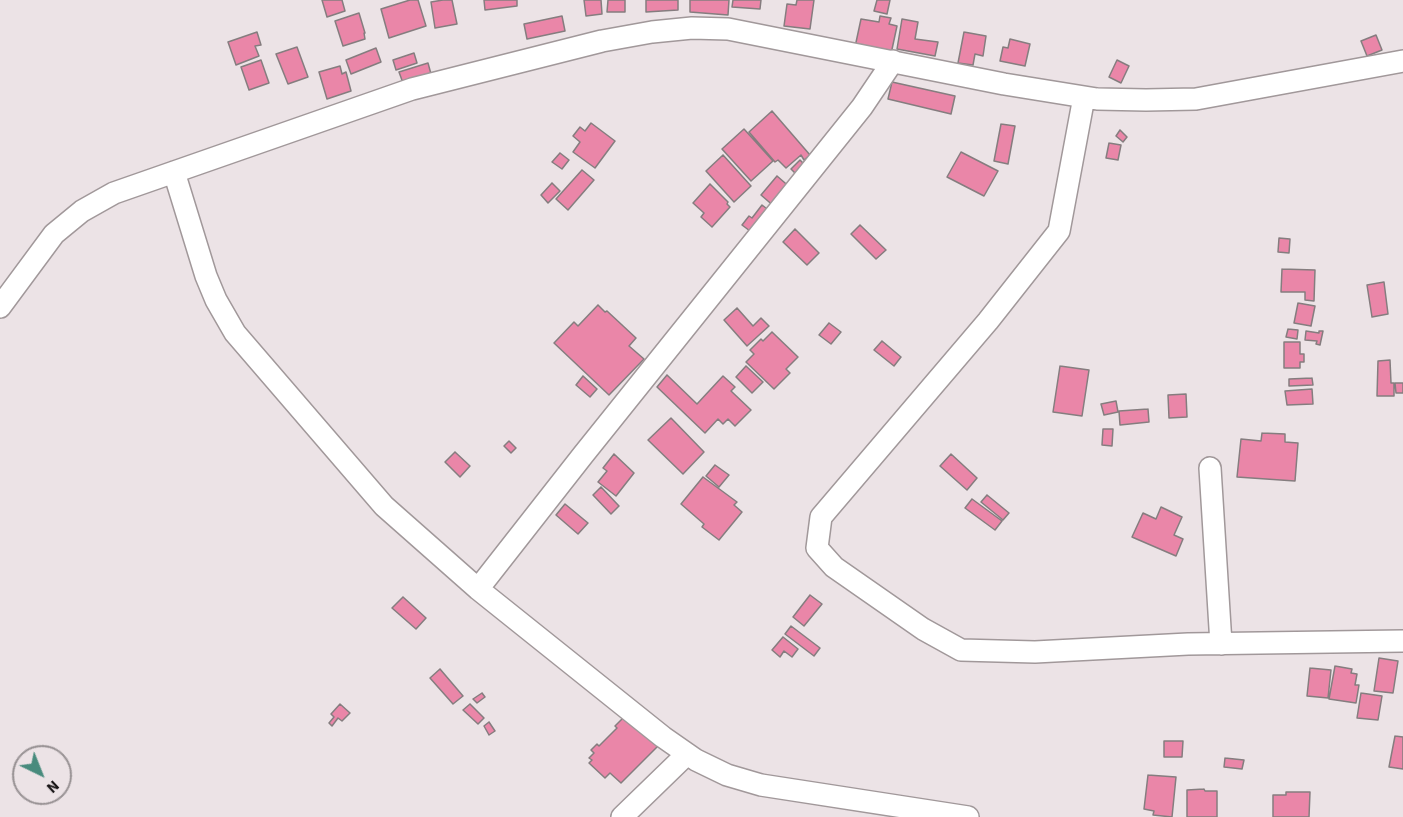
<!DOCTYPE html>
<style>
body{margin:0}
#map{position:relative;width:1403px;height:817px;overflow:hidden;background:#ece3e6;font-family:"Source Sans 3",sans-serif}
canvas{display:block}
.north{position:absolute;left:12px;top:745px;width:60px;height:60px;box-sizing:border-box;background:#ece3e6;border:2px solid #979193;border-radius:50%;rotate:137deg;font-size:16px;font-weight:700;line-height:24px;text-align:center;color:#181516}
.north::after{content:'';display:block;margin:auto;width:21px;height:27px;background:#488b7d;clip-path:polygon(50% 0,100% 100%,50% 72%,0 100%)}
</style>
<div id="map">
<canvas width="1403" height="817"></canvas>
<div class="north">N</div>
</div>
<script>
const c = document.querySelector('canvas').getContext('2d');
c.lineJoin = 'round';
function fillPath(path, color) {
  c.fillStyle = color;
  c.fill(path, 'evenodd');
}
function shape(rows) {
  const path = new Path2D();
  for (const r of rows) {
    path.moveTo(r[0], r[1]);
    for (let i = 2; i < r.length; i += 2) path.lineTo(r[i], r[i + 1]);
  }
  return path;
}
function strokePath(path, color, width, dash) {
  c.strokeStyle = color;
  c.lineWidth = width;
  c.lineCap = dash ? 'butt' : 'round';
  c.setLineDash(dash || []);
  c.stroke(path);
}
const building = shape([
 [322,0,342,0,345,11,327,17,322,0],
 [410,0,418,0,426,26,389,38,381,9,410,0],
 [443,0,452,0,457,24,435,28,431,2,443,0],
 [484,0,517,0,517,6,485,10,484,0],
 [584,0,601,0,602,14,586,16,584,0],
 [608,0,625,0,625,12,607,12,608,0],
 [646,0,678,0,678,10,646,12,646,0],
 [690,0,729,0,728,15,690,12,690,0],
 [733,0,761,0,760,9,732,7,733,0],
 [797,0,814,0,810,29,784,26,787,4,796,5,797,0],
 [877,0,890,0,887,14,874,11,877,0],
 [359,13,365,33,364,33,365,39,343,46,335,21,359,13],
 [562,16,565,31,527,39,524,24,562,16],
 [880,16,891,18,889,24,897,26,891,54,855,47,861,19,879,22,880,16],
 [902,19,918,22,915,39,938,42,935,56,897,49,902,19],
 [257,32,261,45,255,46,259,56,236,65,228,42,257,32],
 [964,32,986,36,983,56,975,54,973,65,958,63,964,32],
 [1376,35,1382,50,1367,56,1361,41,1376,35],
 [1010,39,1030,44,1025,66,1000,61,1003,47,1008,48,1010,39],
 [297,47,308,77,288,84,276,54,297,47],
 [376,48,381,62,351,74,346,60,376,48],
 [414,53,417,63,396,70,393,60,414,53],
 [261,60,269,83,249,90,241,67,261,60],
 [1117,60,1129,66,1121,83,1109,77,1117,60],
 [428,63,431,74,403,83,399,72,428,63],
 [340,66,342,74,346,72,351,91,327,99,319,72,340,66],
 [892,82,955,96,951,114,888,99,892,82],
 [772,111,810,155,804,160,801,155,786,168,778,160,775,162,749,132,772,111],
 [591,123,615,141,595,168,573,152,580,142,573,136,580,127,585,131,591,123],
 [1001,124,1015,126,1008,164,994,161,1001,124],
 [744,129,773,161,751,181,722,149,744,129],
 [1120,130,1127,137,1123,142,1116,136,1120,130],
 [1109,143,1121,145,1118,160,1106,158,1109,143],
 [961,152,998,171,984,196,947,177,961,152],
 [560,153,569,160,562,169,552,162,560,153],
 [723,155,751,186,734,202,706,171,723,155],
 [800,160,807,167,798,176,791,169,800,160],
 [582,170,594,180,568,210,556,199,582,170],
 [777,176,792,189,776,208,761,195,777,176],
 [552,183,560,191,548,203,541,195,552,183],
 [710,184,728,202,727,204,730,207,712,227,701,217,704,213,693,203,710,184],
 [762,205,771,212,754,234,742,225,749,216,752,218,762,205],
 [860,225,886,250,876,259,851,234,860,225],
 [795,229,819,253,807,265,783,242,795,229],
 [1279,238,1290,239,1289,253,1278,252,1279,238],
 [1282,269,1315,270,1314,301,1305,300,1305,292,1281,292,1282,269],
 [1384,282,1388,314,1372,317,1367,285,1384,282],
 [1298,303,1315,306,1311,326,1294,323,1298,303],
 [598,305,605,312,607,311,636,338,629,346,644,359,609,395,554,343,574,322,578,326,598,305],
 [737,308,753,326,761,318,769,326,747,346,724,320,737,308],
 [829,323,841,332,831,344,819,335,829,323],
 [1288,329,1298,330,1297,339,1286,337,1288,329],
 [1306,331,1319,333,1319,331,1323,331,1320,345,1316,344,1317,341,1305,340,1306,331],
 [772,332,798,357,786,369,790,373,774,389,746,362,754,354,750,350,761,339,763,341,772,332],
 [882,341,901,357,894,366,874,350,882,341],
 [1284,342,1300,342,1300,354,1304,354,1304,362,1300,362,1300,368,1284,368,1284,342],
 [1390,360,1391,383,1394,383,1394,396,1377,396,1378,361,1390,360],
 [746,366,763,382,752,393,736,377,746,366],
 [1060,366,1089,370,1082,416,1053,412,1060,366],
 [667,375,697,404,723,376,735,387,731,391,751,410,735,426,728,419,723,424,718,419,705,433,657,387,667,375],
 [583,376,597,389,590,397,576,385,583,376],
 [1312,378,1313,385,1289,386,1289,379,1312,378],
 [1395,383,1403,383,1403,393,1396,393,1395,383],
 [1312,389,1313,404,1287,405,1285,391,1312,389],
 [1186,394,1187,417,1169,418,1168,395,1186,394],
 [1116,401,1118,412,1104,415,1101,404,1116,401],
 [1148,409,1149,422,1120,425,1119,411,1148,409],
 [671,418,704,452,683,474,648,440,671,418],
 [1103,429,1113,429,1112,446,1102,445,1103,429],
 [1262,433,1285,434,1285,442,1298,443,1295,481,1237,477,1241,439,1261,441,1262,433],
 [509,441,516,448,511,453,504,446,509,441],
 [455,452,470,466,460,477,445,462,455,452],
 [614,454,634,473,616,496,598,482,607,471,603,468,614,454],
 [951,454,977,478,967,490,940,466,951,454],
 [715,465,729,475,719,487,706,476,715,465],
 [703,477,737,502,734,505,742,512,719,540,702,527,704,524,681,504,703,477],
 [601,487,619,506,611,514,593,495,601,487],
 [987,495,1009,513,1003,520,981,502,987,495],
 [972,499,1002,521,995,530,965,508,972,499],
 [565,504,588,523,578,534,556,515,565,504],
 [1161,507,1182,517,1174,535,1183,539,1176,556,1132,537,1143,513,1156,519,1161,507],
 [810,595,822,604,804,626,793,617,810,595],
 [403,597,426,618,416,629,392,608,403,597],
 [791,626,820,648,814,656,785,634,791,626],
 [783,637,798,649,792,657,784,651,780,657,772,650,783,637],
 [1379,658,1398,661,1393,693,1374,691,1379,658],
 [1335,666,1352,669,1351,673,1357,674,1355,685,1359,685,1356,703,1329,699,1335,666],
 [1310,668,1331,670,1328,698,1307,696,1310,668],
 [440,669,463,696,453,704,430,678,440,669],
 [482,693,485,697,477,703,473,699,482,693],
 [1361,693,1382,696,1378,720,1357,718,1361,693],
 [340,704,350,713,342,721,338,718,332,726,329,723,334,717,331,714,340,704],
 [470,704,484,718,478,724,463,710,470,704],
 [629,712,661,743,621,783,610,773,605,778,589,763,592,760,589,758,594,753,591,750,597,744,599,746,617,728,615,726,629,712],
 [489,722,495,731,489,735,484,726,489,722],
 [1395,736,1403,737,1403,769,1389,767,1395,736],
 [1164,741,1183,741,1182,757,1164,757,1164,741],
 [1225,758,1244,760,1242,769,1224,767,1225,758],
 [1148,775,1176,777,1172,817,1153,815,1154,811,1144,809,1148,775],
 [1204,789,1205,791,1217,791,1217,817,1187,817,1187,790,1204,789],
 [1286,792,1310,792,1309,817,1273,817,1273,795,1286,795,1286,792]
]);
fillPath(building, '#ea86a8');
strokePath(building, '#857d7f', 1.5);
const minor = shape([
 [1084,97,1059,231,988,321,821,517,817,548,834,567,923,629,961,650,1035,652,1188,644,1403,641],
 [174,172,206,276,216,300,235,333,384,506,478,589,663,737,696,760,727,775,761,785,968,817],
 [0,307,54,234,82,211,114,193,412,89,602,41,652,32,692,28,728,29,1004,84,1097,99,1146,100,1196,99,1403,61],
 [1210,468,1221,644],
 [478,589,583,455,862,107,893,61],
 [622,817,687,754]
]);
strokePath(minor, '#a1989a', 24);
strokePath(minor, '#fff', 21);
</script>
